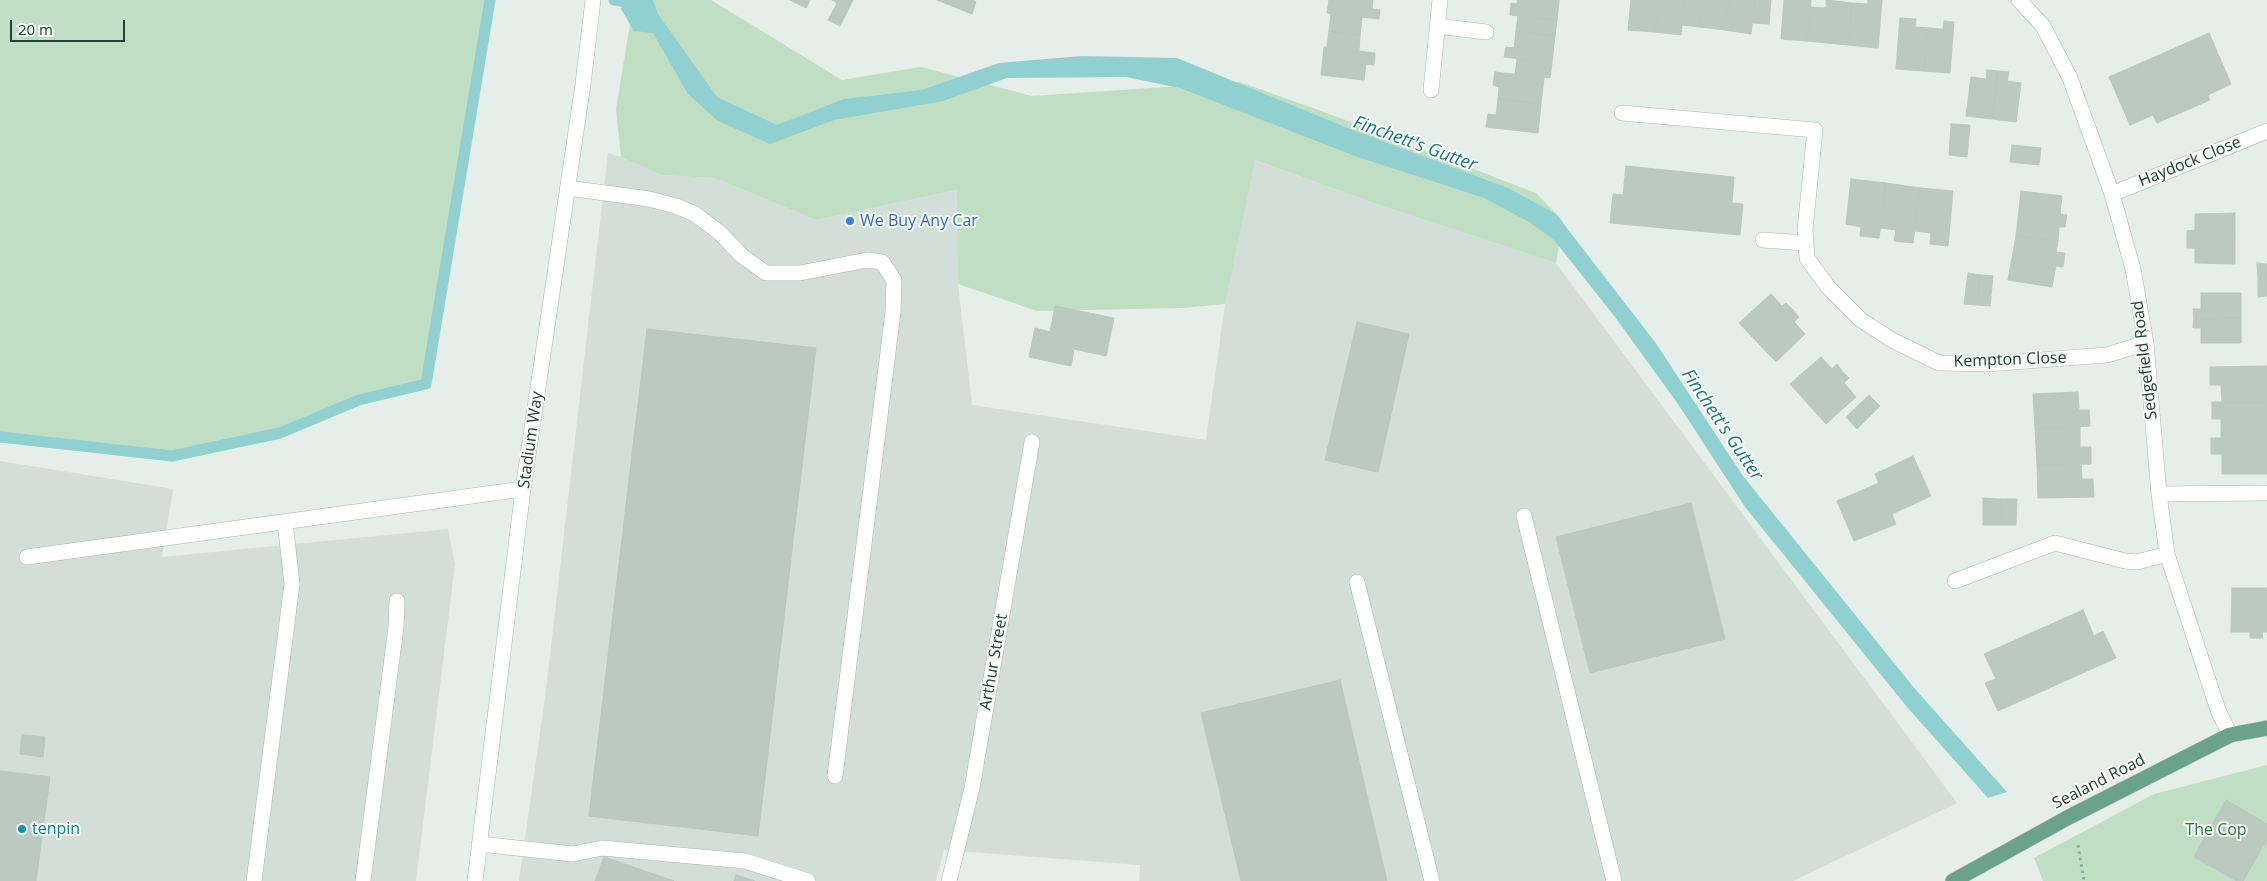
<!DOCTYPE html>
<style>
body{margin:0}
#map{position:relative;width:2267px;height:881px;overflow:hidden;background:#e5eee9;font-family:"Open Sans",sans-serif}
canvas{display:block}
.scale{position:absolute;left:10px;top:20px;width:115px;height:22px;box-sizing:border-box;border:2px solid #254035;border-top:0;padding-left:6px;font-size:15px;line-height:18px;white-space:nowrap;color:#254035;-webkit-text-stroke:4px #f6faf8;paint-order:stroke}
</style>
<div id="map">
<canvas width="2267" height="881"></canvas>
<div class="scale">20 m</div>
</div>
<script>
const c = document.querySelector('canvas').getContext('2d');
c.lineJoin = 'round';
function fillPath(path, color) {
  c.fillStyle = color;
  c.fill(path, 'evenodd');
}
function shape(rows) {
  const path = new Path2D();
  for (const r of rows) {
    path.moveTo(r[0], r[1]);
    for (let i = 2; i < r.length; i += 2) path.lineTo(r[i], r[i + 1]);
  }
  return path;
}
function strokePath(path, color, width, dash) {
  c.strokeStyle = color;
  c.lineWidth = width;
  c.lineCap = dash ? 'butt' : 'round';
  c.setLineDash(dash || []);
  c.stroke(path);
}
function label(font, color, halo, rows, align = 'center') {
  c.font = font + ' "Open Sans",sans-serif';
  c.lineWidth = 4;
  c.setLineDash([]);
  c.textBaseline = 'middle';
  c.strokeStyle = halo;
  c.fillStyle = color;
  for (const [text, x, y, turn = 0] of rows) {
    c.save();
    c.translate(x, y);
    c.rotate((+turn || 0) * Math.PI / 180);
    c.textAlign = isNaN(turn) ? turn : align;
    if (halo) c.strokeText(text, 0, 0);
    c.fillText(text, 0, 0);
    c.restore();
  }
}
fillPath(shape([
 [608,153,621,157,661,175,715,178,816,220,958,190,958,284,972,405,1206,440,1225,304,1254,160,1371,202,1556,263,1957,803,1793,881,1139,881,1140,865,944,850,936,881,519,881,546,690],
 [0,461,173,489,162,557,448,529,455,564,416,881,0,881]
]), '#d3ded8');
fillPath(shape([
 [0,0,490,0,426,384,359,400,280,433,172,456,0,437],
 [634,0,711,0,842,80,921,67,1032,96,1240,82,1335,116,1536,193,1563,221,1556,263,1371,202,1255,160,1225,304,1182,308,1037,311,958,284,957,190,816,220,715,178,661,175,621,157,616,109],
 [2267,765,2267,881,2043,881,2034,858,2154,794]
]), '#bfdec3');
fillPath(shape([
 [624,0,653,0,658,14,717,97,777,125,844,99,922,90,999,63,1082,56,1177,58,1350,129,1508,188,1556,214,1655,342,1743,476,1915,689,2007,792,1988,798,1907,707,1745,507,1678,404,1615,317,1554,240,1529,222,1484,198,1355,156,1180,88,1126,77,1007,78,943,101,834,120,770,144,718,121,688,94,653,33,634,31,621,9]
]), '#90d0d1');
strokePath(shape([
 [614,0,627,2,635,9],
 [0,437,172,456,280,433,359,400,426,384,490,0]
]), '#90d0d1', 11);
const building = shape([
 [790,0,810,0,806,8,790,0],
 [832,0,853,0,840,26,828,20,837,3,832,0],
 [937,0,973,0,976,2,972,14,937,0],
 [1329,0,1373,0,1372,9,1380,10,1379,19,1327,13,1329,0],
 [1518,0,1559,0,1557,20,1510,15,1511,3,1517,4,1518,0],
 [1631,0,1659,0,1655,32,1628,30,1631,0],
 [1659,0,1685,0,1681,35,1655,32,1659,0],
 [1685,0,1703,0,1700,27,1683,25,1685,0],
 [1703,0,1729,0,1725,30,1700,27,1703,0],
 [1729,0,1755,0,1751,34,1725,30,1729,0],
 [1755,0,1771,0,1769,24,1753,23,1755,0],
 [1784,0,1811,0,1807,41,1781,39,1784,0],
 [1826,0,1852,3,1848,45,1807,41,1810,7,1826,8,1826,0],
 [1868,0,1882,0,1878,48,1848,45,1852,3,1868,4,1868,0],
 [1331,14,1362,17,1360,35,1329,31,1331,14],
 [1518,16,1557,20,1555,36,1516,31,1518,16],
 [1900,18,1916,19,1915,27,1928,28,1924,71,1896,69,1900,18],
 [1944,21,1954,22,1950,73,1924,71,1928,28,1943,29,1944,21],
 [1329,31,1360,35,1359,51,1327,47,1329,31],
 [1516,31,1555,36,1552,63,1504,57,1506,47,1514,48,1516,31],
 [2209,33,2231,84,2208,95,2210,100,2157,123,2153,115,2130,125,2109,77,2209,33],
 [1324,47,1375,53,1374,65,1366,64,1364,80,1321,75,1324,47],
 [1517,59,1552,63,1550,78,1515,74,1517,59],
 [1987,70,1998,71,1992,119,1966,116,1971,77,1986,79,1987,70],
 [1998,71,2009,72,2007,81,2021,83,2016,122,1992,119,1998,71],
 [1495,72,1544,78,1541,104,1498,99,1499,87,1493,85,1495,72],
 [1498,99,1541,104,1538,133,1486,127,1488,114,1496,115,1498,99],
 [1951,124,1970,125,1967,157,1949,155,1951,124],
 [2012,145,2041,148,2039,165,2010,162,2012,145],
 [1626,166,1734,177,1732,203,1743,204,1740,235,1610,223,1613,194,1623,195,1626,166],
 [1851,179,1886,183,1879,238,1860,236,1861,227,1846,224,1851,179],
 [1886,183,1920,188,1913,243,1894,241,1896,230,1880,228,1886,183],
 [1920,188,1953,191,1948,246,1930,244,1931,233,1915,231,1920,188],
 [2021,191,2062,196,2060,214,2067,215,2065,227,2059,227,2058,241,2016,236,2021,191],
 [2235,213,2235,238,2187,238,2187,231,2195,230,2195,214,2235,213],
 [2016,236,2058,241,2056,252,2065,253,2063,267,2056,266,2052,287,2008,280,2016,236],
 [2187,238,2235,238,2235,264,2195,263,2195,248,2187,248,2187,238],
 [2257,263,2267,264,2267,279,2258,280,2257,263],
 [1968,273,1980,275,1977,305,1964,304,1968,273],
 [1980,275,1993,276,1990,306,1977,305,1980,275],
 [2267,279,2267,296,2258,297,2258,280,2267,279],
 [2201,293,2241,293,2241,318,2194,319,2193,309,2201,309,2201,293],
 [1771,294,1782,306,1786,303,1793,310,1758,343,1739,323,1771,294],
 [1055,306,1114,318,1106,356,1074,349,1071,366,1029,357,1035,328,1050,332,1055,306],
 [1793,310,1799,317,1794,322,1805,334,1776,362,1758,343,1793,310],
 [2241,318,2241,343,2201,343,2201,328,2193,328,2194,319,2241,318],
 [1357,322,1409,334,1378,472,1325,460,1357,322],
 [647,329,816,348,758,836,589,816,647,329],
 [1821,357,1832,369,1837,364,1843,372,1808,404,1790,384,1821,357],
 [2267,366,2267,402,2222,402,2221,385,2210,385,2210,367,2267,366],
 [1843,372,1849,378,1844,383,1856,397,1826,424,1808,404,1843,372],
 [2078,392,2079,410,2089,410,2090,426,2035,429,2033,394,2078,392],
 [1869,395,1880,406,1857,429,1846,417,1869,395],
 [2212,402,2267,402,2267,438,2221,438,2221,419,2212,419,2212,402],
 [2080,427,2080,447,2091,447,2091,464,2037,465,2035,429,2080,427],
 [2211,438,2267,438,2267,474,2222,474,2222,454,2211,454,2211,438],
 [1913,456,1931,496,1892,514,1875,474,1913,456],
 [2081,464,2082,479,2093,479,2094,497,2038,498,2037,465,2081,464],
 [1879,483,1896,524,1854,541,1837,501,1879,483],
 [1983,498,2000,499,2000,525,1983,525,1983,498],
 [2000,499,2017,499,2016,525,2000,525,2000,499],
 [1691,503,1725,639,1590,673,1556,537,1691,503],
 [2232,588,2267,588,2267,632,2262,632,2263,638,2250,638,2250,632,2231,632,2232,588],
 [2083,610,2094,636,2103,631,2116,658,1998,711,1985,683,1996,679,1984,654,2083,610],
 [1340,680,1387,881,1241,881,1201,713,1340,680],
 [22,735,45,737,43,757,20,754,22,735],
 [0,771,50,777,36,881,0,881,0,771],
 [2226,800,2267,824,2267,839,2243,881,2237,881,2194,857,2226,800],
 [604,857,674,881,595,881,604,857],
 [736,875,755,881,734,881,736,875]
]);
fillPath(building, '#bbc9c1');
strokePath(building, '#b8c8bf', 1);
const minor = shape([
 [2019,0,2043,26,2070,78,2112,194,2133,269,2146,343,2159,494,2167,554,2218,710,2230,735],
 [1437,26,1486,32],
 [1431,90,1440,0],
 [1622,113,1815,130,1805,230,1807,258,1828,287,1861,320,1892,340,1939,363,1987,364,2107,355,2146,343],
 [568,188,649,199,676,206,695,214,720,233,742,256,766,273,800,273,867,260,882,262,894,280,893,312,835,776],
 [2112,194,2267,131],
 [1763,240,1806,243],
 [2159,494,2267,493],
 [1524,516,1614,881],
 [27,557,523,489],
 [1955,581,2055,543,2125,561,2137,562,2167,554],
 [1357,582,1432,881],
 [479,844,573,854,602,848,745,861,808,881],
 [254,881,292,584,285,522],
 [363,881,396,627,397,601],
 [475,881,523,489,583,84,593,0],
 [949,881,972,788,1032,442]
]);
const major = shape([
 [1953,881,2069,817,2230,735,2267,728]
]);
strokePath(minor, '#a8b6af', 16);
strokePath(major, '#c2cac6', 16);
strokePath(shape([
 [2078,845,2084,881]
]), '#87b19e', 3, [2.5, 4]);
strokePath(minor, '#fff', 15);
strokePath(major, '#6ba28d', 15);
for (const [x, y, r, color] of [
 [850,221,5,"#3f7fe0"],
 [22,829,5,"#0f9aa8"]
]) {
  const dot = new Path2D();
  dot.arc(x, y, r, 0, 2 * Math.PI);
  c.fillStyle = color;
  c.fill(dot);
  strokePath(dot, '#f6faf8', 2);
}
label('16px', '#254035', '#f6faf8', [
 ["Haydock Close",2190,162,-22],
 ["Kempton Close",2010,360,-2],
 ["Sedgefield Road",2145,360,-97],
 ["Stadium Way",531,440,-82],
 ["Arthur Street",994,662,-80],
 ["Sealand Road",2099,782,-27]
]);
label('16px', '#366cbe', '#f6faf8', [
 ["We Buy Any Car",860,221]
], 'left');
label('16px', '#0d838f', '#f6faf8', [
 ["tenpin",32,829]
], 'left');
label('16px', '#307641', '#f6faf8', [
 ["The Cop",2216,830]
]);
label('italic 18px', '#20787b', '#f6faf8', [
 ["Finchett's Gutter",1415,144,20],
 ["Finchett's Gutter",1722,425,56]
]);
</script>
